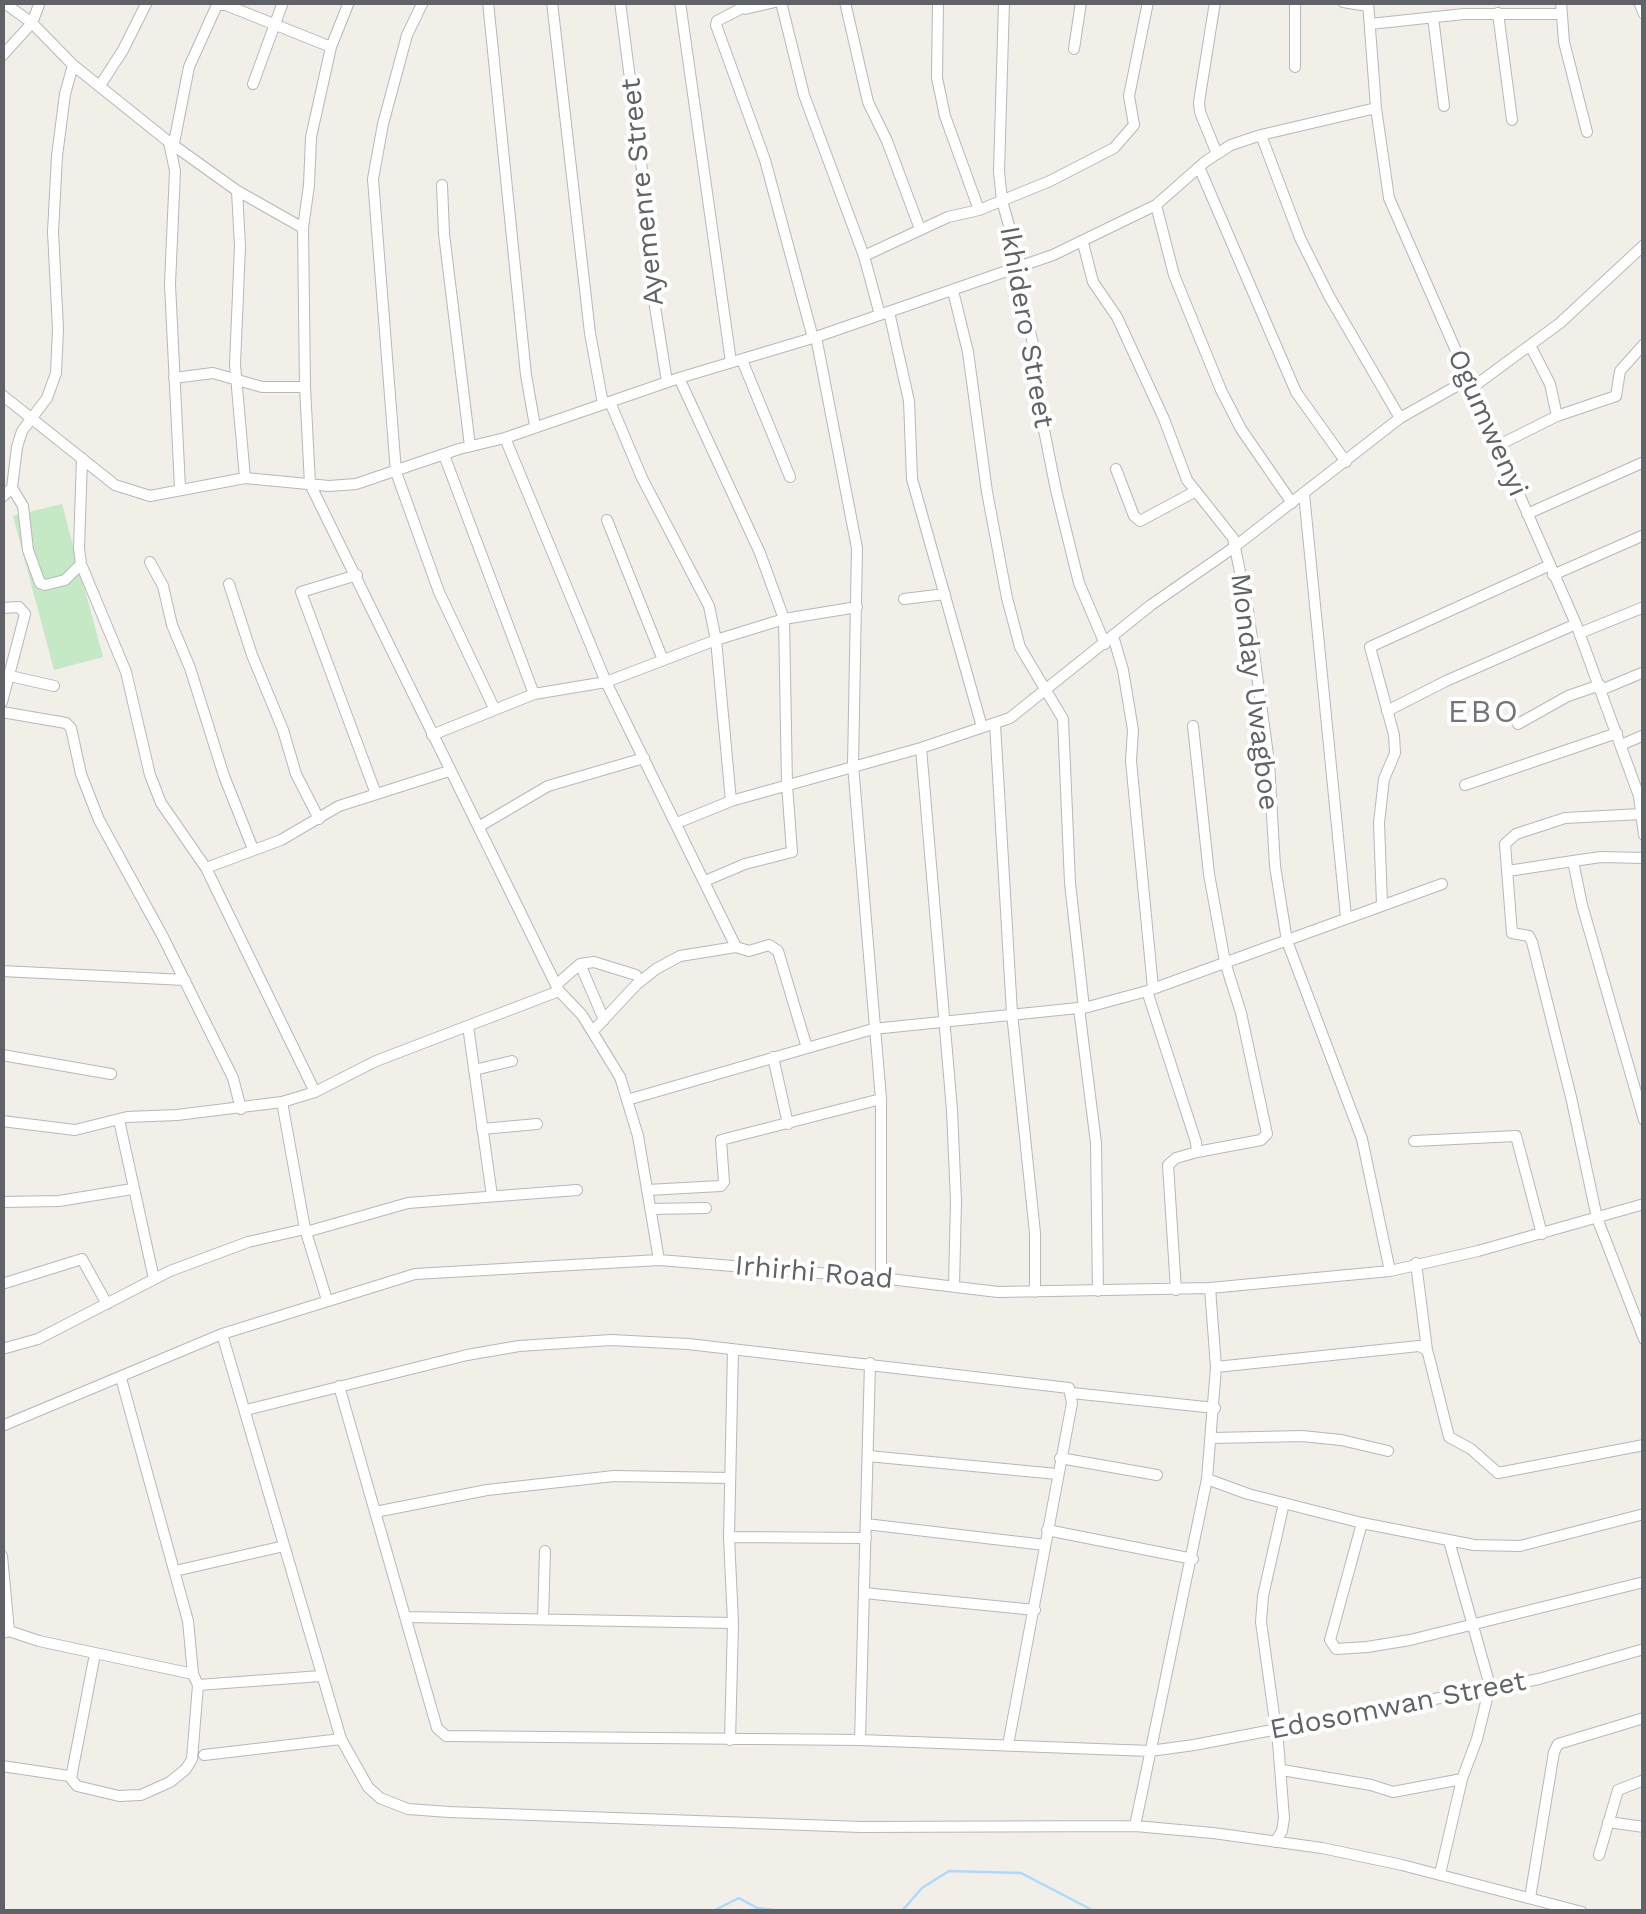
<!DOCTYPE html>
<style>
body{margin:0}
#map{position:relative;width:1646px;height:1914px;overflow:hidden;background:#f1efe8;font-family:"Work Sans",sans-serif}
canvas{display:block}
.frame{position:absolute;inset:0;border:5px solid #5f6368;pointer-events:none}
</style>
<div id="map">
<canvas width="1646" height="1914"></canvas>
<div class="frame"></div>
</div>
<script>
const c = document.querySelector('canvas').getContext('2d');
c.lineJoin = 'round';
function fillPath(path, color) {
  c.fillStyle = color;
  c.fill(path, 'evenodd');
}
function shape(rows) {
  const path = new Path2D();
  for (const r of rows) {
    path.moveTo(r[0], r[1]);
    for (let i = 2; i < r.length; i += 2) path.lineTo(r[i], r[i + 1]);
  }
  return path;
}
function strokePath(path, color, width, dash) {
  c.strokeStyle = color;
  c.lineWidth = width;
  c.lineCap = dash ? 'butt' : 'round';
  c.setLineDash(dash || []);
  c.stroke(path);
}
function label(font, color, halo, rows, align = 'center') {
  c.font = font + ' "Work Sans",sans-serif';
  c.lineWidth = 8;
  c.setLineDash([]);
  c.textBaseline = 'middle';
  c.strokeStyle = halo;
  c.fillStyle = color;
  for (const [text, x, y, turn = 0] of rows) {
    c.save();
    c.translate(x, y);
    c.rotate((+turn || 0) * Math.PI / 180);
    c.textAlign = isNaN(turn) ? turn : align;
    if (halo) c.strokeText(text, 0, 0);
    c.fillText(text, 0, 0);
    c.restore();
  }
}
fillPath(shape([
 [62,504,103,657,54,670,13,516]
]), '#c5e8c5');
strokePath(shape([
 [711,1912,739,1898,757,1908,792,1912],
 [901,1912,922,1888,949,1871,1021,1873,1096,1912]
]), '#aadaff', 2.5);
const minor = shape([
 [3,2,32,23,73,65,169,142,236,190,303,228],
 [349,2,331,47,311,137,309,185,303,228,305,387,310,484,559,991,582,1015,620,1077,638,1136,659,1260],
 [423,2,407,35,383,124,373,179,396,472,439,592,494,708],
 [488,2,526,375,535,426],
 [552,2,590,333,603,404],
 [620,2,651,240,653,294,667,382],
 [680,2,731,362],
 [781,2,804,95,864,256,880,315],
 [845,2,868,102,887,141,920,229],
 [938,2,937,78,945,116,979,210],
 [1004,2,999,171,1002,201,1016,250,1015,267,1036,357,1038,400,1056,490,1079,583,1105,644],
 [1215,2,1199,102,1200,112,1217,154],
 [1343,2,1368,6],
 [1368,2,1376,108,1389,198,1576,624,1639,796,1644,835],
 [1561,2,1564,42,1587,132],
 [1639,2,1644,14],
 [740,4,745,9,775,2],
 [742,8,717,21,716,25,765,160,813,338],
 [1498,13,1512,120],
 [1433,17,1444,106],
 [1370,24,1464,14,1562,14],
 [1074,49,1081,2],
 [2,56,32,23,40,2],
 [1295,67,1295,2],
 [101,84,123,50,147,2],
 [253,84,283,2],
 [1261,135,1300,238,1329,296,1400,418],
 [169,142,175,171,170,284,180,488],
 [174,143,189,67,217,5,226,5,331,47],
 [1199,167,1296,392,1346,462],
 [442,185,444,234,470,446],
 [237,191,240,246,235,365,245,478],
 [1156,205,1174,275,1221,390,1241,429,1292,503],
 [1083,243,1093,282,1117,317,1164,419,1187,480,1233,538,1248,610,1269,762,1275,866,1287,941,1362,1139,1390,1271],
 [864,256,948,217,979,210,1050,181,1114,148,1134,125,1129,96,1148,2],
 [953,291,968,352,987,492,1007,598,1020,647,1063,719,1070,883,1084,1008],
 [889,312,909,401,912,479,982,727],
 [816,337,857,548,853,765,881,1099,881,1278],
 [1530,345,1550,384,1557,416],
 [742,360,790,477],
 [174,378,213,373,262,387,305,387],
 [679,378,760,553,784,619,787,785,792,852,745,864,705,881],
 [1473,387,1560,323,1644,245],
 [2,395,115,485,150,496,245,478,329,486,356,484,459,449,505,438,679,378,816,337,1053,255,1156,205,1206,161,1231,145,1261,135,1376,108],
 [610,402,642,478,709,606,716,640,731,801],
 [505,438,606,682,736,947],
 [1497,446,1557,416,1616,396,1620,371,1644,344],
 [444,455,534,694],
 [82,458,79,548,81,564,126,672,150,775,161,803,206,868],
 [1116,469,1134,516,1140,521,1196,491],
 [12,488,23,506,28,550,40,583,45,585,65,580,81,564],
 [1304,494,1346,917],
 [2,497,12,488,17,447,22,431,47,398,56,373,58,329,53,232,57,156,65,94,73,65],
 [1527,514,1644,462],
 [607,520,663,660],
 [150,562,163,586,172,625,190,668,224,776,253,849],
 [357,575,301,592,376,794],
 [1553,575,1644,535],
 [229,584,252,655,283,730,296,774,319,819],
 [904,599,945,594],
 [2,608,19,607,25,614,2,702],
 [1580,633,1644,607],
 [1113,636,1123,670,1133,730,1131,761,1153,988],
 [10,676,54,686],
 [1601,690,1644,672],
 [1387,711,1446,681,1576,624],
 [2,712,66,723,71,728,81,774,99,820,163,937,233,1078,241,1109],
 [995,724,1012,1013,1035,1233,1035,1292],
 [1518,724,1568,696,1600,685],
 [1193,726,1209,874,1225,962,1241,1013,1267,1134,1261,1140,1197,1152],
 [432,735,534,694,606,682,716,640,784,619,857,607],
 [1621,745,1644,735],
 [921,748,952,1110,956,1201,954,1286],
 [1465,785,1617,733],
 [1641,814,1565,818,1516,834,1505,844,1512,933,1529,936,1532,942,1571,1097,1597,1218,1644,1339],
 [677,823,731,801,921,748,1010,718,1151,605,1233,548,1400,418,1469,379],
 [480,826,548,786,644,758],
 [1644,858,1601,857,1573,861,1582,905,1644,1120],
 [1508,871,1573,861],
 [1382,904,1379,823,1384,779,1395,753,1394,735,1370,647,1548,566],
 [580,964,604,1020],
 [2,971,185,980],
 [556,985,580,964,594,962,636,975],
 [1147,991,1196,1142,1197,1152,1176,1158,1168,1165,1176,1290],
 [1079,1008,1096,1143,1098,1291],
 [468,1026,492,1196],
 [593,1031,637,984,656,969,680,956,736,947,749,951,769,945,778,951,807,1048],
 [2,1055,111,1074],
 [773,1057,788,1124],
 [474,1070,512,1061],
 [315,1092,206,868,281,840,339,806,449,771],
 [627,1100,873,1029,1088,1007,1147,991,1442,884],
 [282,1102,305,1229,327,1300],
 [119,1120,154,1279],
 [2,1121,75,1130,127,1117,177,1115,282,1102,315,1092,376,1061,559,991],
 [482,1129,537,1124],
 [1414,1141,1516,1136,1542,1234],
 [647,1190,721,1186,724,1182,721,1140,881,1099],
 [2,1202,59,1201,132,1189],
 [650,1209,706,1208],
 [306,1232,408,1203,577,1190],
 [1416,1263,1427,1350],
 [2,1284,82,1259,107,1304],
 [222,1334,341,1739,368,1787,380,1798,408,1809,449,1812,861,1827,1135,1826,1213,1833,1322,1848,1402,1865,1582,1912],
 [2,1349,38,1339,170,1271,248,1242,305,1229],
 [733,1349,729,1537,866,1538],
 [1216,1367,1419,1346,1427,1350,1429,1357,1449,1437,1471,1449,1498,1473,1644,1445],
 [339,1386,437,1728,446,1736,860,1740,1150,1751,1194,1745,1539,1679,1644,1649],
 [1072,1393,1215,1408],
 [246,1410,467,1355,519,1346,611,1340,688,1344,1069,1388,1072,1403,1008,1745],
 [2,1426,222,1334,415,1274,659,1260,881,1278,998,1292,1210,1288,1390,1271,1478,1251,1644,1204],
 [1213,1438,1302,1436,1341,1440,1388,1451],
 [868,1456,1057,1474],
 [1060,1458,1157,1475],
 [1207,1479,1248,1494,1362,1523,1474,1545,1520,1546,1644,1514],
 [375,1512,487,1490,614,1476,730,1478],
 [1362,1523,1330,1640,1336,1649,1367,1647,1410,1640,1644,1582],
 [866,1524,1045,1545],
 [1047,1530,1193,1559],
 [729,1537,733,1623,730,1740],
 [2,1556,9,1631],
 [175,1571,284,1546],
 [864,1593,1035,1610],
 [407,1617,733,1623],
 [543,1619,545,1551],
 [2,1633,9,1631,39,1641,193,1674],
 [198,1685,321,1676],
 [1276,1729,1261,1622,1263,1596,1284,1503],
 [860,1740,870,1363],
 [204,1755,341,1739],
 [2,1766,69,1776,77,1786,119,1796,141,1795,170,1782,186,1769,192,1759,198,1685,193,1674,188,1621,121,1378],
 [1282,1770,1371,1785,1393,1792,1462,1779],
 [71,1778,95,1654],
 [1608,1822,1644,1827],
 [1135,1826,1207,1479,1216,1367,1210,1288],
 [1275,1842,1282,1831,1284,1818,1277,1729],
 [1599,1855,1618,1790,1644,1780],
 [1440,1874,1462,1779,1477,1739,1490,1686,1449,1541],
 [1530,1898,1554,1752,1558,1744,1644,1718]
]);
strokePath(minor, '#b5b8bc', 12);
strokePath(minor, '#fff', 10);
label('28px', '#5f6368', '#fff', [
 ["Ayemenre Street",643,192,-96],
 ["Ikhidero Street",1026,327,80],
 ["Ogumwenyi",1487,423,66],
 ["Monday Uwagboe",1254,692,83],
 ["Irhirhi Road",814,1273,5],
 ["Edosomwan Street",1398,1706,-11]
]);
c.letterSpacing = '2.5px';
label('32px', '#70757a', '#fff', [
 ["EBO",1484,713]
]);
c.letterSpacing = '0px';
</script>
